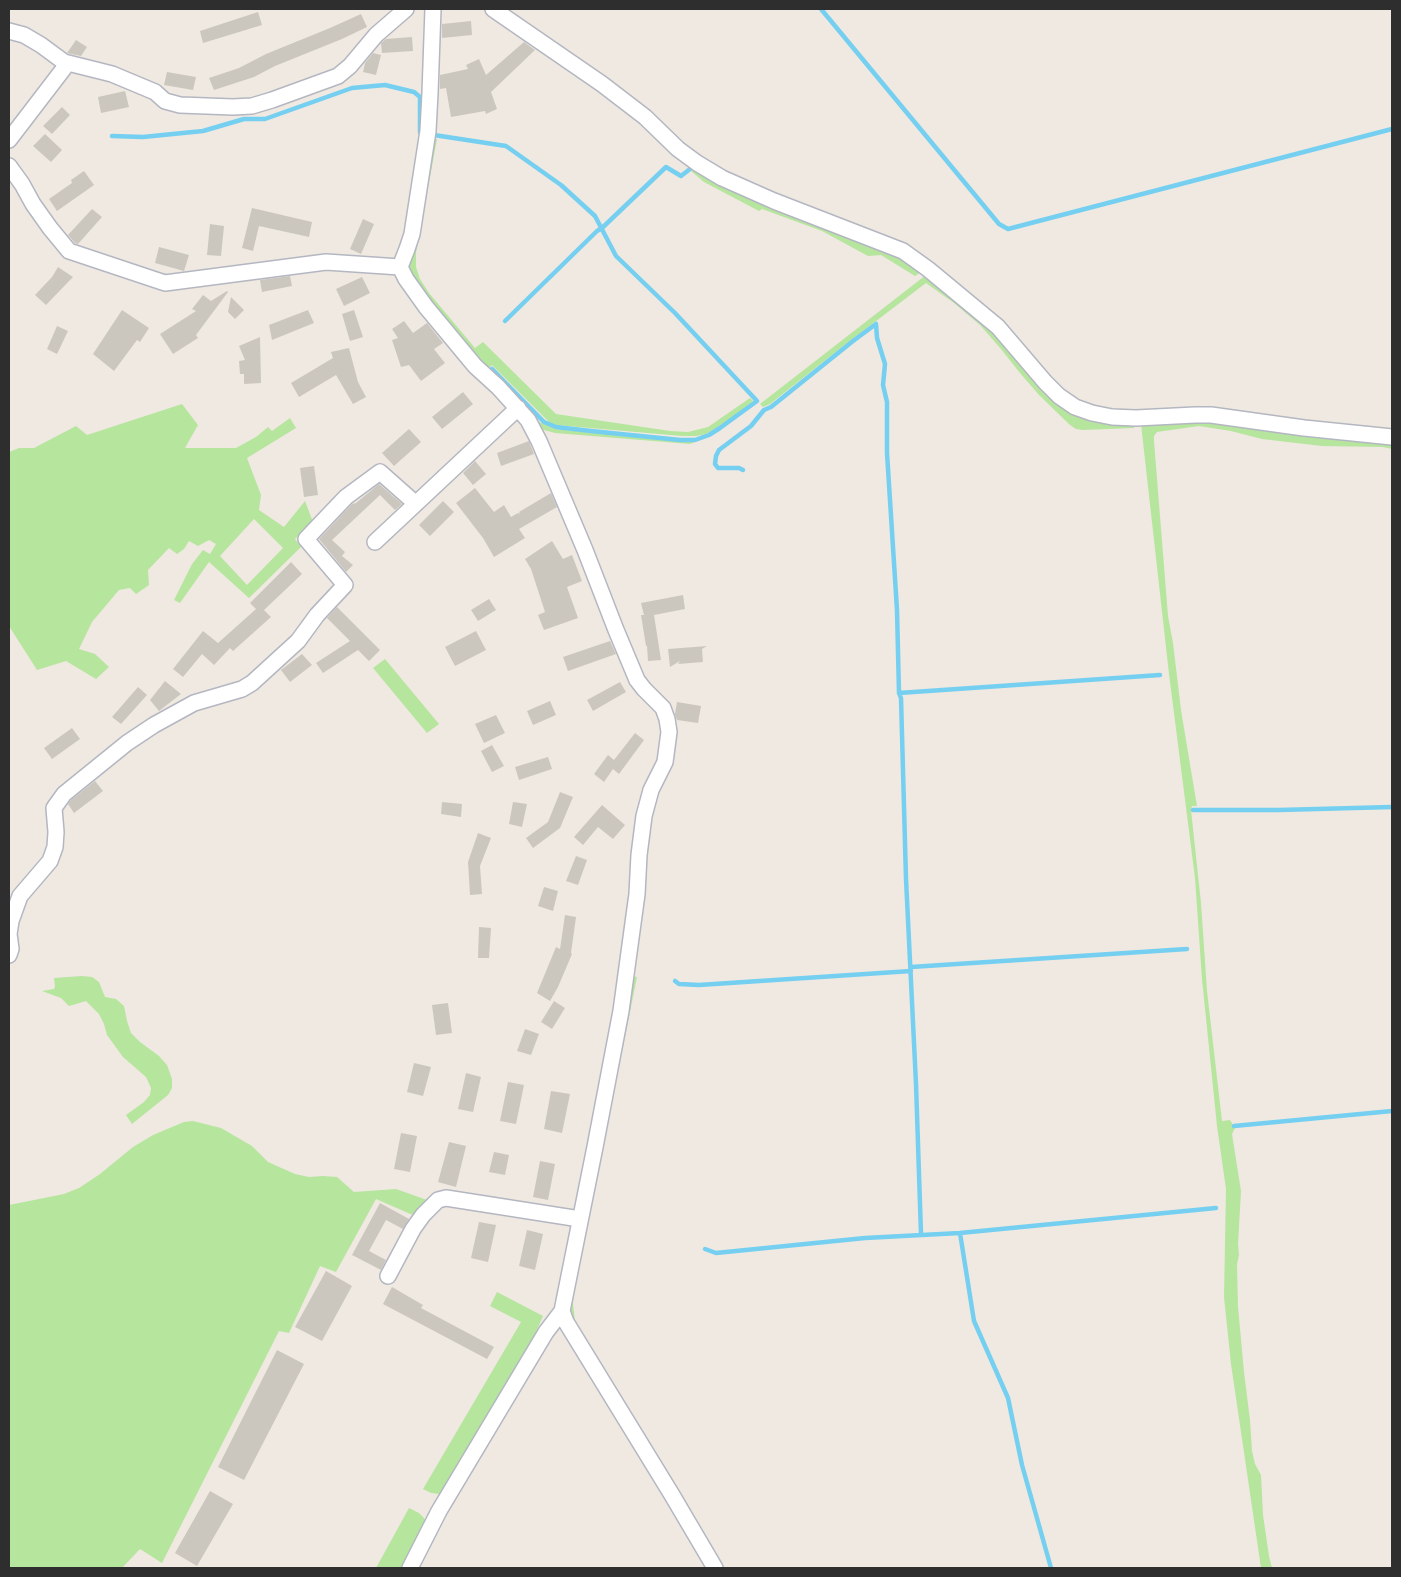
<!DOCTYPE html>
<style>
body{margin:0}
#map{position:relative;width:1401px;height:1577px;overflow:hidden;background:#efe9e1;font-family:"Varela Round",sans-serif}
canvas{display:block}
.frame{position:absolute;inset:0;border:10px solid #2e2e2e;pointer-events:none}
</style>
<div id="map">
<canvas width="1401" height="1577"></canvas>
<div class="frame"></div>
</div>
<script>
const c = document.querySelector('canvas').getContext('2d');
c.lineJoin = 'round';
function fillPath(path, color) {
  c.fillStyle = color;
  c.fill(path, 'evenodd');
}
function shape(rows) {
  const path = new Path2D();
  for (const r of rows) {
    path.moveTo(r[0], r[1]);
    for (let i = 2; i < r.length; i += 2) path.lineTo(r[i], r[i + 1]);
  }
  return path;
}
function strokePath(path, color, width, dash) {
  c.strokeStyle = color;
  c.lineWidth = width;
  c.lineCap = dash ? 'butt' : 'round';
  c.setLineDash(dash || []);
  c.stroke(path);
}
fillPath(shape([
 [432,138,437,139,416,253,416,267,420,279,429,293,475,348,483,342,556,414,670,431,688,432,708,427,750,398,753,401,729,420,706,434,697,436,682,436,556,425,549,422,492,365,488,369,539,422,556,429,685,442,696,441,709,436,690,444,555,433,537,428,484,372,405,270],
 [694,167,895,253,922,271,915,276,881,255,868,256,822,231,762,209,759,211,704,182,691,171],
 [926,275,995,330,1049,393,1134,425,1134,428,1083,430,1076,429,1070,425,1039,395,1020,373,1001,349,980,325,954,303,926,283,842,347,770,404,763,407,760,404],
 [182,404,198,425,185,448,236,448,256,437,268,427,272,431,290,418,296,428,247,458,261,495,259,510,284,527,305,501,313,522,295,539,301,547,249,598,209,562,180,603,174,600,192,564,203,550,210,554,216,544,209,540,198,546,189,541,184,549,177,554,169,548,148,570,149,585,136,594,130,588,119,590,92,622,79,649,95,654,109,667,96,679,66,661,37,670,9,626,9,452,19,448,34,448,76,426,87,435],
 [254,519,283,548,247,585,220,556],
 [1198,420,1392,441,1392,449,1383,447,1322,446,1262,439,1231,431,1199,426,1157,432,1154,436,1154,441,1168,616,1173,643,1181,710,1197,806,1192,806,1191,810,1201,903,1207,991,1222,1121,1230,1120,1235,1128,1232,1134,1241,1191,1238,1244,1239,1255,1237,1264,1238,1307,1244,1372,1250,1420,1252,1451,1255,1464,1261,1475,1263,1515,1269,1556,1272,1568,1261,1568,1231,1364,1224,1297,1226,1189,1217,1126,1202,979,1195,878,1169,674,1141,424],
 [385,659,439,724,427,733,373,668],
 [82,976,92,977,99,982,105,997,116,999,124,1006,127,1021,131,1033,140,1042,159,1056,167,1065,172,1079,172,1088,168,1095,132,1124,126,1115,144,1102,150,1095,151,1088,146,1077,123,1057,107,1035,104,1024,99,1014,86,1001,69,1006,61,998,42,991,54,989,55,986,54,978],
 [631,976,637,977,574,1290,573,1304,576,1329,569,1308],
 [193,1121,221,1128,252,1146,268,1162,295,1174,309,1177,323,1176,337,1177,354,1192,396,1189,427,1200,415,1216,376,1199,336,1272,320,1266,289,1333,279,1331,162,1563,140,1549,122,1568,9,1568,9,1205,64,1194,79,1188,100,1174,133,1147,153,1135,184,1122],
 [497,1292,543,1316,535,1334,447,1490,439,1494,431,1493,423,1489,521,1322,490,1306],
 [409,1508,419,1513,424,1518,427,1525,403,1568,376,1568]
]), '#b6e59e');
strokePath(shape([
 [821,9,999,224,1008,229,1392,129],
 [434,135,506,146,561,185,595,216,616,256,675,313,757,401,720,428,709,435,695,440,680,440,591,431,556,427,544,422,492,369],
 [112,136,143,137,203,131,244,119,265,119,352,88,385,85,414,92,420,97,420,132,424,132],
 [505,321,597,231,602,228,666,167,681,176,690,169],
 [876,324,877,338,885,364,883,385,887,402,887,453,897,610,899,693,901,698,906,879,916,1084,921,1234],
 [743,470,739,468,718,468,715,464,716,456,719,450,751,426,764,410,771,407,853,341,876,324],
 [899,693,1160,675],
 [1193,810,1279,810,1392,807],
 [911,967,1187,949],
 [675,981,679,984,699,985,911,971],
 [1234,1126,1392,1111],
 [960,1233,974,1321,1008,1398,1022,1465,1051,1568],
 [705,1249,716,1253,865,1238,960,1233,1216,1208]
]), '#75cff0', 4.5);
fillPath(shape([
 [258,12,262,25,203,43,200,31],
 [361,14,367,27,342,39,275,66,254,77,214,90,209,78,239,68,266,54,330,28],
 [471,21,472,35,442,38,442,24],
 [412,37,413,51,382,53,381,43,386,39],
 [76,40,87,47,81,56,67,53],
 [524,42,535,50,491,92,497,109,486,114,485,111,451,117,446,88,440,89,440,75,468,69,466,65,479,59,486,75],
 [373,53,381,55,376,75,363,72,365,63],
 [167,72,196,77,193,90,164,85],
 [125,91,129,107,101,113,98,97],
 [62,107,70,115,52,134,43,126],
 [45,134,62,150,51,162,33,146],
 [84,171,94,185,57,211,49,199,72,183,71,180],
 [252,208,312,222,309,237,259,226,253,251,242,248],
 [92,209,102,217,78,244,75,243,68,235],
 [363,219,374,224,361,254,350,249],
 [210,224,224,226,221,256,207,255],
 [159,247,189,255,184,271,155,263],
 [58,267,73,277,46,305,35,295,52,277],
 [290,276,292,286,262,292,260,280],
 [362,277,370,293,344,306,336,289],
 [227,291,228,292,196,335,198,338,173,354,160,334,196,311,192,309,203,295,211,301],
 [231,297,244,310,235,319,228,312],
 [122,310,149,328,140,342,137,340,114,371,93,354],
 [308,310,314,323,272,340,269,325],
 [354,310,363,337,350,341,342,314],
 [404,321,413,333,427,323,443,343,434,349,445,363,421,381,409,365,401,367,392,340,398,338,392,329],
 [57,326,68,331,57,354,47,349],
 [260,337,261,383,244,384,244,374,240,374,239,361,245,360,239,346],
 [349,348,358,382,366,397,353,404,336,375,299,397,291,383,333,358,331,352],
 [463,392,473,404,442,429,432,417],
 [409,429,421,442,394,466,382,453],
 [529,441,534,454,501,466,497,453],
 [475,461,486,474,473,485,463,473],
 [314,466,318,495,304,497,300,468],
 [379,484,402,504,395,510,380,495,332,540,345,552,342,556,353,565,346,572,319,539,352,504,356,503],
 [475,488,494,512,504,505,511,517,518,513,520,514,519,512,551,493,557,507,519,529,525,538,494,557,483,538,456,503],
 [443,501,454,512,430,536,419,525],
 [552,541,563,559,572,555,582,581,567,587,578,618,544,630,538,615,545,612,531,569,525,559],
 [291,562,302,574,264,610,271,617,233,651,230,648,214,665,202,654,183,677,173,669,203,631,218,643,256,609,250,603],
 [683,595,685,609,654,615,661,660,648,661,647,646,646,646,641,615,644,615,641,603],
 [489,599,496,610,478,621,471,610],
 [337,607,380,650,369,661,358,650,323,673,316,663,350,641,327,618],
 [476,631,486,650,455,666,445,647],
 [610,641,616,654,568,671,563,657],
 [707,646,702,649,703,662,678,664,680,661,670,667,668,649],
 [302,654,312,665,290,682,281,670],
 [165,681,181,694,159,711,150,700],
 [620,682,626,692,593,711,587,700],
 [138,687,147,695,121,724,112,717],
 [550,701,556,715,533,725,527,711],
 [677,702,701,706,698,723,677,720,675,714],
 [496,715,505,733,484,743,475,724],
 [72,728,80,739,52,759,44,748],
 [635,733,644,740,619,774,613,769,604,782,594,774,608,755,614,760],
 [492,745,504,766,492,772,481,751],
 [548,757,552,769,519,780,515,767],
 [95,781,103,791,74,813,68,804,71,800],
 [560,792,573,797,560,828,533,848,526,838,548,822],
 [442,802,462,804,461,817,441,814],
 [513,802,527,804,522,827,509,824],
 [602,805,625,825,613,839,598,827,583,845,574,837],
 [478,833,491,838,480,866,482,894,470,895,468,862],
 [576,856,587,860,578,885,566,881],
 [544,887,558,891,553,911,538,906],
 [565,915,576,917,571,953,572,954,558,987,550,1001,537,993,556,947,560,949],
 [479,927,491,928,489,958,478,958],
 [554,1001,565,1008,552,1029,541,1022],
 [448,1003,452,1033,436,1035,432,1005],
 [525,1029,539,1034,531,1055,517,1051],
 [414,1063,431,1067,423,1096,407,1092],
 [466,1073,481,1077,473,1112,458,1109],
 [508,1082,524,1085,516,1124,500,1121],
 [551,1091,570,1094,562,1133,544,1129],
 [401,1133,417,1136,410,1172,394,1169],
 [449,1142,466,1146,456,1187,438,1182],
 [494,1152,509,1155,505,1175,489,1172],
 [540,1161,555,1164,548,1200,533,1197],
 [380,1203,409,1219,403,1229,386,1220,369,1251,386,1260,381,1270,352,1255],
 [479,1222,496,1225,488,1262,471,1258],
 [527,1230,543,1234,535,1270,519,1266],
 [326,1271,352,1286,322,1341,295,1327],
 [392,1287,423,1305,421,1308,494,1347,487,1359,383,1304],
 [277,1350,304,1364,244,1480,218,1467],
 [210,1491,233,1504,197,1566,175,1553]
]), '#cbc7bf');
const minor = shape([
 [433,9,430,93,428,131,412,234,407,249,400,267,406,279,426,307,475,366,498,387,528,420,539,441,585,550,616,630,637,680,644,689,663,708,667,719,669,732,665,762,651,790,644,816,639,855,637,894,621,1011,595,1147,562,1311,566,1322,672,1495,715,1568],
 [493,9,602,84,645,117,678,149,697,163,722,178,774,201,903,251,928,269,998,327,1045,382,1059,396,1075,407,1092,413,1112,417,1136,418,1195,415,1211,415,1304,428,1392,437],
 [9,31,24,35,41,45,64,62,112,74,155,92,165,101,180,105,233,107,252,106,272,100,338,76,350,66,376,35,406,9],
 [9,140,68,63],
 [9,166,22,184,33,204,50,228,69,251,165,283,326,262,400,267],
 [375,542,518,408],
 [9,955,11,949,9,934,11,921,20,896,50,861,55,847,56,832,54,808,64,794,127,743,154,725,194,703,242,689,252,683,298,641,317,615,345,585,306,539,346,497,380,472,415,503],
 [388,1276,413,1229,423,1215,438,1200,446,1198,580,1219],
 [410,1568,439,1511,546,1332,562,1311]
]);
strokePath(minor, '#b4b7c1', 18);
strokePath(minor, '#fff', 15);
</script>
